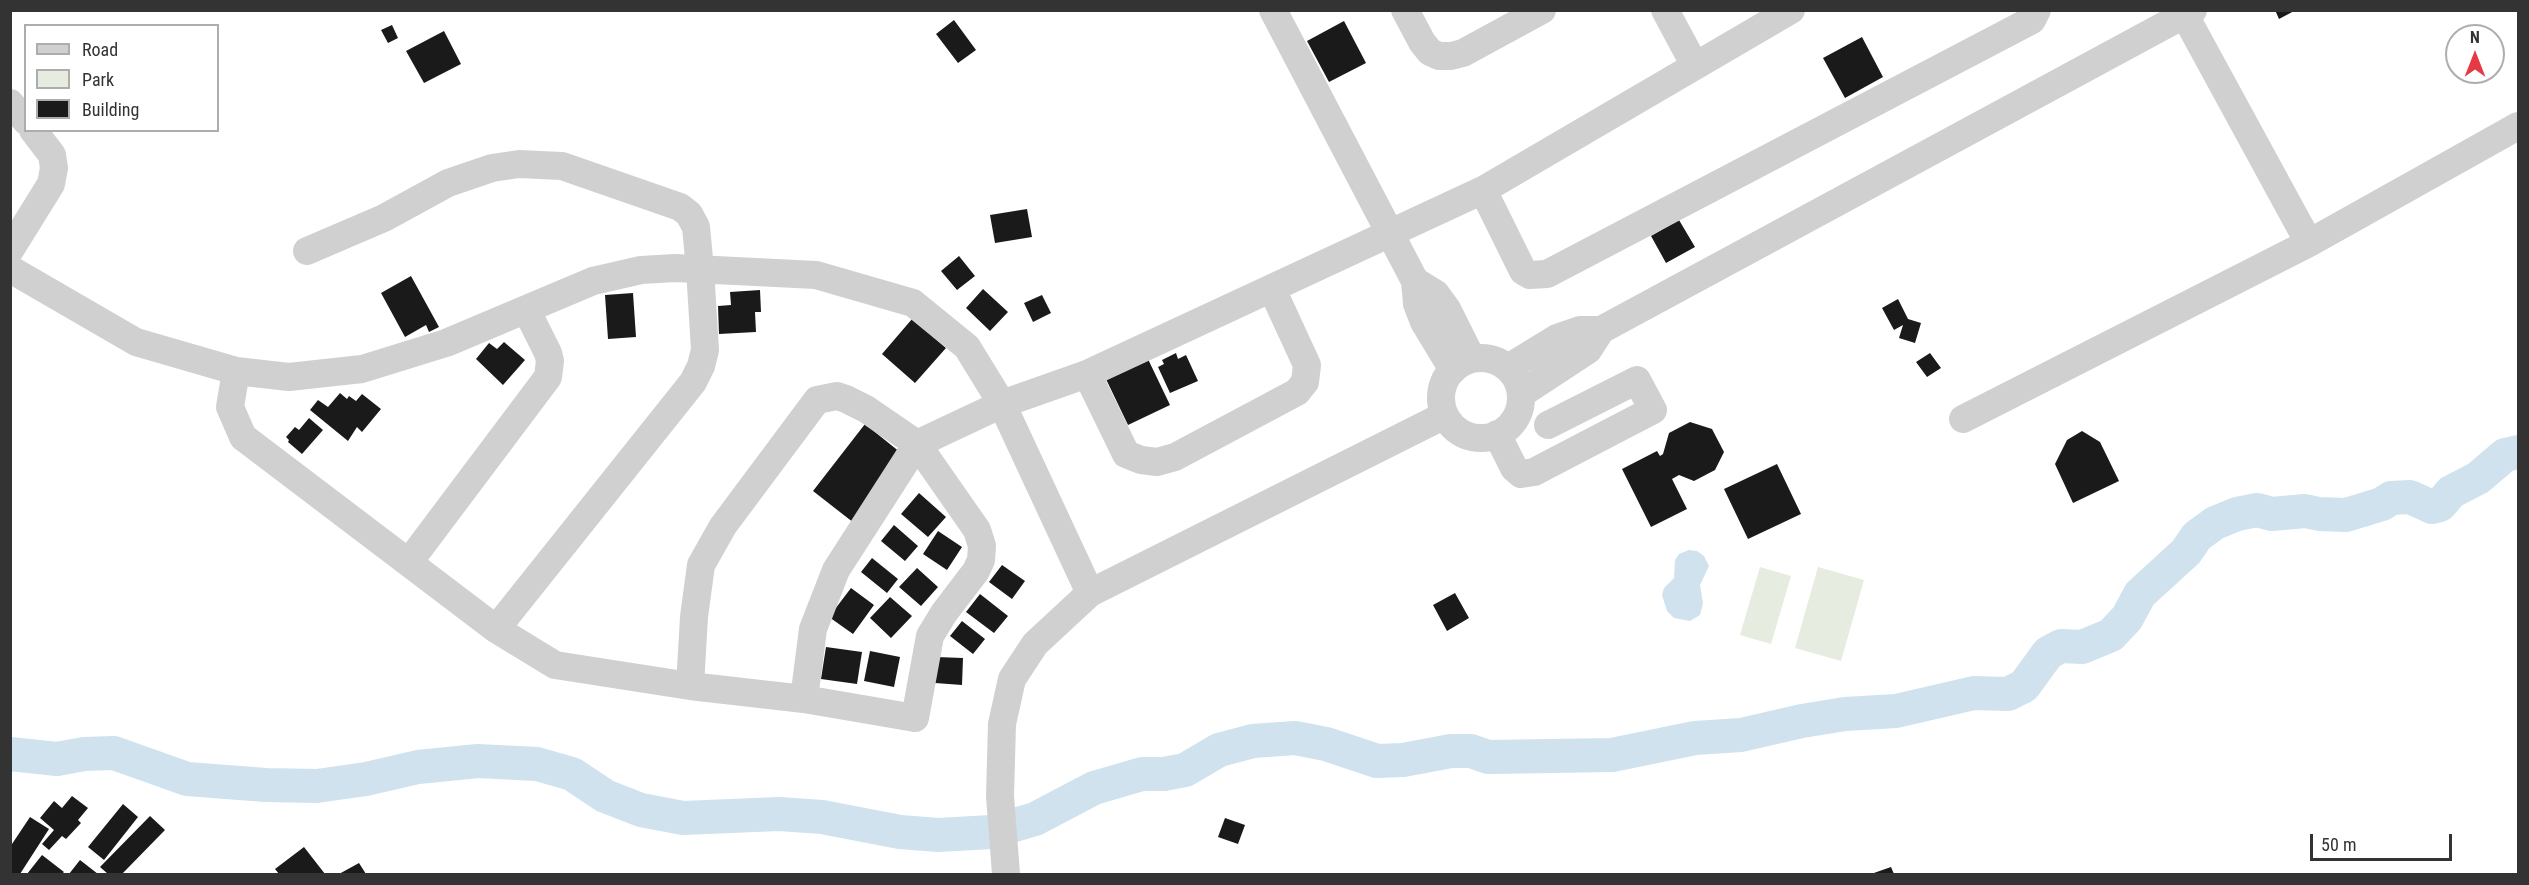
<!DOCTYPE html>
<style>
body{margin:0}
#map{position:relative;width:2529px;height:885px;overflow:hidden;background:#fff;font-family:"Roboto Condensed",sans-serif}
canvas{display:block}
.frame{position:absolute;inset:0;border:12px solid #333;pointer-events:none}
.legend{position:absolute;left:24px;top:24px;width:195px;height:108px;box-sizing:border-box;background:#fff;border:2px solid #adadad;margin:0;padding:8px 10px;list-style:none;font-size:18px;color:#333}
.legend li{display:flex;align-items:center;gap:12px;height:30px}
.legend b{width:30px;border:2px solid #adadad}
.north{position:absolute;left:2445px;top:24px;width:60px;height:60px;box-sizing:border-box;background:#fff;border:2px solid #adadad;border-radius:50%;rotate:0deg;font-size:16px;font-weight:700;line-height:24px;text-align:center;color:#333}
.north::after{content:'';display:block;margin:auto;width:21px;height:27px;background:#e63946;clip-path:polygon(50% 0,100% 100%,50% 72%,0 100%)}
.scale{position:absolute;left:2310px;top:834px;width:142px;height:27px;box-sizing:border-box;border:3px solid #333;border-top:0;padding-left:8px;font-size:18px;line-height:21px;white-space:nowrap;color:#333;-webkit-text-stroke:4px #fff;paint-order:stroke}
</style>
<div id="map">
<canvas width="2529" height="885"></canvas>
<div class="frame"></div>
<ul class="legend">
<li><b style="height:8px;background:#d0d0d0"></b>Road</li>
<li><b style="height:16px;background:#e6ecdf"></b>Park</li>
<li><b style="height:16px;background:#1a1a1a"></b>Building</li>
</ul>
<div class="north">N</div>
<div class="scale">50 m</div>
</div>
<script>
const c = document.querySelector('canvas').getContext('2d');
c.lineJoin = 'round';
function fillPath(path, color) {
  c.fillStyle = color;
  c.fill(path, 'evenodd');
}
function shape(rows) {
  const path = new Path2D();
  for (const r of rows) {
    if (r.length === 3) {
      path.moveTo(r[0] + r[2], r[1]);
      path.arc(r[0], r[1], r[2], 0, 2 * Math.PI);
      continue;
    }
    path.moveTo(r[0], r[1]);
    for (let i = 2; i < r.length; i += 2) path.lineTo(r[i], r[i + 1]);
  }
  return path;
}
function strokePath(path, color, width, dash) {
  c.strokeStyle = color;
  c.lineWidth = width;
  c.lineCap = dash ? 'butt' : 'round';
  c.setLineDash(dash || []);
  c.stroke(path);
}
fillPath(shape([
 [1760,567,1791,576,1771,644,1740,635],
 [1818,567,1864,580,1841,661,1795,648]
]), '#e6ecdf');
fillPath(shape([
 [1689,550,1697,551,1704,556,1709,566,1700,585,1703,603,1700,615,1690,621,1674,618,1667,611,1662,595,1664,588,1674,578,1675,560,1679,554]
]), '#cfe2ee');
strokePath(shape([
 [10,754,57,759,84,754,114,753,187,779,266,785,317,786,366,779,418,767,478,761,537,764,572,774,605,796,641,810,683,818,779,814,822,817,900,832,938,835,991,832,1035,819,1094,788,1142,774,1164,774,1185,770,1219,750,1253,741,1295,738,1326,744,1377,761,1403,760,1451,751,1471,751,1488,757,1612,755,1695,738,1741,735,1802,721,1845,714,1896,711,1974,693,2008,694,2024,686,2048,653,2061,646,2082,647,2111,635,2127,618,2140,594,2186,552,2197,536,2215,523,2237,514,2257,510,2272,514,2305,511,2319,514,2346,515,2382,504,2391,498,2410,497,2432,507,2440,505,2451,492,2478,478,2505,455,2518,452]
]), '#cfe2ee', 34);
fillPath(shape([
 [2275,10,2296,10,2279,19],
 [954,20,976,50,958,63,936,34],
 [1344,21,1366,63,1329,82,1307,41],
 [392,25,398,38,388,43,381,30],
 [444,31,461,64,424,83,406,51],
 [1862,37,1883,77,1845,98,1823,58],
 [1027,209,1032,237,995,243,990,215],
 [1679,220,1695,247,1666,263,1651,236],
 [959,256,975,276,957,290,941,271],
 [411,276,439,327,429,332,426,325,405,337,381,293],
 [983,289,1008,312,990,331,966,308],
 [760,290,761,312,755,312,756,332,719,334,718,306,731,305,730,292],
 [633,293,636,337,608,339,605,295],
 [1042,295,1051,313,1033,322,1024,303],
 [1898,299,1908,319,1921,323,1915,343,1899,338,1903,325,1894,330,1882,308],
 [912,319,946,348,915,383,882,354],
 [504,342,525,360,503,385,476,359,489,343,497,349],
 [1176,353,1178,359,1186,355,1198,381,1170,393,1158,367,1164,364,1162,360],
 [1930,353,1941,368,1927,377,1916,362],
 [1147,357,1170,405,1128,425,1105,377],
 [340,393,347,399,349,396,356,401,362,394,381,409,362,432,357,427,348,441,310,410,318,400,328,407],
 [309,418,323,430,302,454,288,442,289,440,286,437,295,427,299,430],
 [1690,422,1712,429,1724,452,1715,470,1694,481,1679,475,1672,479,1687,509,1651,527,1622,469,1657,451,1660,456,1663,454,1669,433],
 [865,424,906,457,854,523,813,491],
 [2082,431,2100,442,2119,481,2073,503,2055,464,2067,440],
 [1777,464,1801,514,1748,539,1724,489],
 [919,493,946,517,928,537,901,514],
 [894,525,918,546,905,561,881,541],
 [938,531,962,547,947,570,923,554],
 [872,558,898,579,887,593,861,572],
 [1002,565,1025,581,1012,599,989,582],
 [917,568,938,587,921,606,899,587],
 [851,588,874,605,853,634,829,617],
 [1455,593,1469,618,1447,631,1433,605],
 [980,594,1008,616,994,633,966,612],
 [890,597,912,616,891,638,870,618],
 [962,621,985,639,973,654,950,636],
 [826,647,862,652,857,684,821,679],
 [870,651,900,657,894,687,864,681],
 [936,657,963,658,962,685,935,683],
 [72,796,88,808,78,820,81,823,66,839,62,836,49,850,42,844,54,830,40,818,54,801,62,808],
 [123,804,138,817,104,860,88,847],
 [150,816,165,830,122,874,108,874,100,867],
 [30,817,49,829,20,874,10,874,10,847],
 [1225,818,1245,825,1238,844,1218,837],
 [304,847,325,874,279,874,275,869],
 [42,855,64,872,62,874,27,874],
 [80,860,98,874,69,874],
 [359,863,366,874,339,874],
 [1891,867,1894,874,1871,874]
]), '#1a1a1a');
strokePath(shape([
 [1273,10,1415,281,1417,304,1424,322,1453,370],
 [1405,10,1422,42,1430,52,1439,56,1451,56,1463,53,1542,10],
 [1665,10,1695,66],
 [2182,10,2309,243],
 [10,103,26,121],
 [1483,190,1523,271,1530,275,1547,274,2032,20,2037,10],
 [10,250,51,184,54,168,52,155,33,130],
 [307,251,384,218,448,183,492,168,519,164,562,166,680,207,689,214,696,227,700,269,705,350,701,366,693,382,496,629],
 [10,269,136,342,236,371,289,377,362,369,446,343,593,281,641,270,675,268,816,275,913,303,967,347,1002,404,1090,593],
 [1415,281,1436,294,1447,309,1472,359],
 [1481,398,40],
 [1508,368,1557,338,1580,330,1601,330,2193,10],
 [236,371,230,407,243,437,496,629,555,665,690,686,804,699,915,718,930,636,944,613,976,571,981,560,982,546,977,530,917,444,866,409,846,399,837,396,817,400,723,526,701,565,694,617,690,686],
 [1087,374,1126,454,1141,460,1157,462,1175,457,1297,392,1305,382,1307,365,1272,289],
 [1521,394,1588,350,1601,330],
 [1963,419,2309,243,2518,126],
 [1497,434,1514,468,1521,474,1534,472,1653,410,1637,380,1548,425],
 [409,562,548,377,550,361,548,353,527,311],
 [804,699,813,629,836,570,917,444,1002,404,1087,374,1483,190,1791,10],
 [1006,874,1000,796,1002,724,1012,679,1035,644,1090,593,1445,415]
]), '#d0d0d0', 28);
</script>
